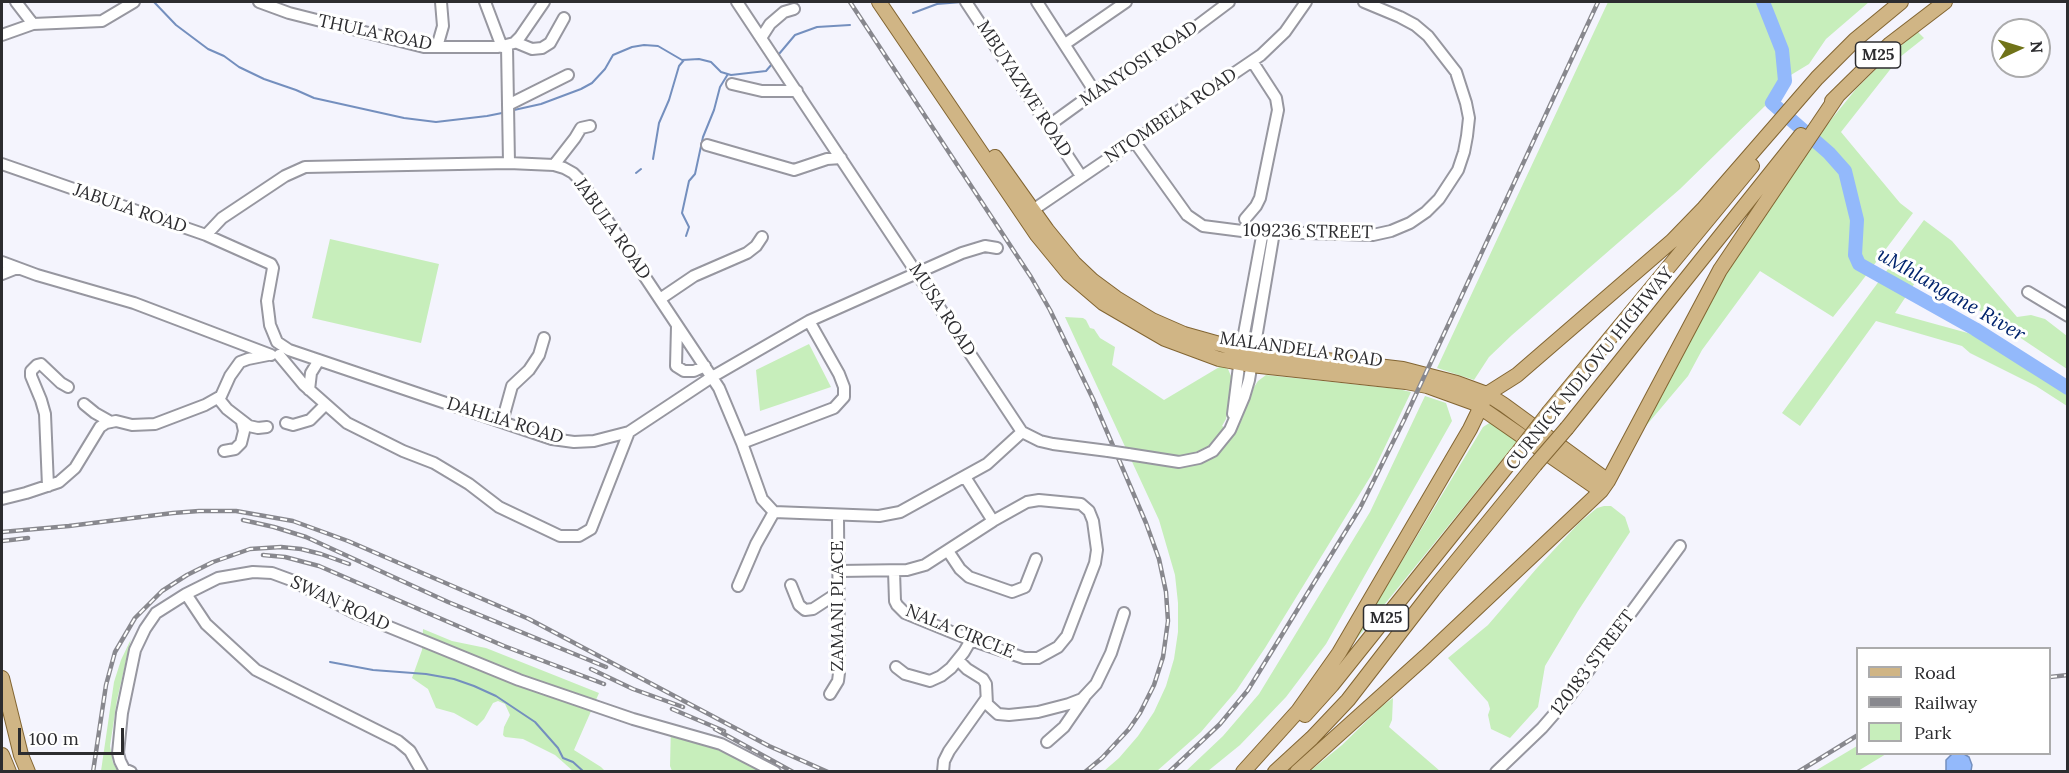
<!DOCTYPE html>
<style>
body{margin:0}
#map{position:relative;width:2069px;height:773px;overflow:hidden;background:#f4f4fd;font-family:Lora,serif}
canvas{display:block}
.frame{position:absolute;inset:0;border:3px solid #2c2c2f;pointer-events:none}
.legend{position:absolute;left:1856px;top:647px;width:195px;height:108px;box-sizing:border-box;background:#fff;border:2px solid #ababac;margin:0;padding:8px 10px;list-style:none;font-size:18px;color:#2c2c2f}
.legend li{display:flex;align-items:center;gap:12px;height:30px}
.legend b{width:30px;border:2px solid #ababac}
.north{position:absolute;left:1991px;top:18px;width:60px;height:60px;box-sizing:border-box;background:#fff;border:2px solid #ababac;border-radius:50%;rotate:86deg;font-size:16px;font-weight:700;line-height:24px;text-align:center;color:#2c2c2f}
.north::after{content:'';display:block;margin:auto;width:21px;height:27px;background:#707319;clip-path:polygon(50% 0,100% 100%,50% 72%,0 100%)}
.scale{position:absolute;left:18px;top:728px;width:106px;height:27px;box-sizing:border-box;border:3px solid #2c2c2f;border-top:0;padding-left:8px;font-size:18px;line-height:21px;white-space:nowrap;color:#2c2c2f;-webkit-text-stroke:4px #fff;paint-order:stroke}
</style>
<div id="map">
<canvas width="2069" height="773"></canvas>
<div class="frame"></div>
<ul class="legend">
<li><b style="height:8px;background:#d0b585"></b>Road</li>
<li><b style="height:8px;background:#88888e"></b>Railway</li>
<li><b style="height:16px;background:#c7eebb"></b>Park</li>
</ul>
<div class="north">N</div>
<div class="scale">100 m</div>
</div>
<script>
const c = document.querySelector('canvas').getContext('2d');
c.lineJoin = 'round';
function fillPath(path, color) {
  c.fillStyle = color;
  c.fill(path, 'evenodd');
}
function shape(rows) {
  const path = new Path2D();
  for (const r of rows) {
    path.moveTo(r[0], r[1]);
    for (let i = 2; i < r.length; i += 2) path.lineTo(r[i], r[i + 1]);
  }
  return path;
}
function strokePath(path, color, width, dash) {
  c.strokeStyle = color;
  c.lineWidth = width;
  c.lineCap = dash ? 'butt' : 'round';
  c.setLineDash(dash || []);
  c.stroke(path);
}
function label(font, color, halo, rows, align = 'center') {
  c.font = font + ' Lora,serif';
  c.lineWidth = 6;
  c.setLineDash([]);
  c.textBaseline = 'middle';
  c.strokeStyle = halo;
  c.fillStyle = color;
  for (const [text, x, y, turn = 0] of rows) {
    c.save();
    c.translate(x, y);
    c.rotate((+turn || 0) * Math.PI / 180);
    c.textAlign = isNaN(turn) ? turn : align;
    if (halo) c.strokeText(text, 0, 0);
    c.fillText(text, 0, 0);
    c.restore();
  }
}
fillPath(shape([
 [1608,2,1869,2,1826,39,1809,64,1781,81,1770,103,1766,105,1680,189,1512,335,1489,357,1474,380,1437,368],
 [1918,32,1924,38,1900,57,1841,132,1900,203,1913,213,1858,286,1833,317,1760,271,1702,350,1688,376,1645,427,1654,404,1718,281,1826,126,1856,89,1892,53],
 [1924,220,1952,241,2017,317,2031,315,2045,319,2067,336,2067,369,1922,272,1895,313,1975,335,2067,395,2067,406,2036,386,1970,353,1962,346,1876,321,1800,426,1782,413],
 [330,239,439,264,421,343,312,318],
 [1065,317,1083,318,1086,320,1090,328,1094,329,1100,338,1115,347,1112,365,1164,400,1221,366,1228,369,1233,381,1232,390,1226,419,1222,426,1235,432,1242,419,1254,387,1258,381,1266,375,1398,389,1411,392,1372,474,1265,648,1236,691,1201,732,1157,771,1104,771,1119,758,1138,736,1154,712,1166,686,1174,659,1178,632,1178,603,1175,575,1159,520],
 [809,344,831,387,760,411,756,370],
 [1425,396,1446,403,1452,421,1326,644,1286,697,1240,745,1208,771,1186,771,1223,736,1259,694,1370,512],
 [1491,422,1518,440,1350,647,1483,427],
 [1604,506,1611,506,1625,517,1630,532,1578,611,1545,666,1538,707,1510,738,1491,729,1488,715,1490,709,1488,702,1448,658,1488,625,1537,568,1579,523,1597,508],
 [423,629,452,641,486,648,599,693,574,750,601,767,605,771,573,771,555,755,523,739,505,737,503,735,504,727,510,715,505,704,498,701,493,703,484,719,477,726,454,713,436,708,428,689,412,678,422,650],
 [131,639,117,700,110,746,113,763,118,771,101,771,114,682,121,660],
 [1393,698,1392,720,1389,727,1440,771,1310,771,1342,745,1382,706],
 [671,724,681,729,766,771,672,771,670,766],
 [1857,746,1858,754,1886,754,1858,771,1815,771]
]), '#c7eebb');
const water = shape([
 [1952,754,1964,754,1969,757,1972,765,1971,771,1946,771,1946,760,1952,754]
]);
fillPath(water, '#93b9fb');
strokePath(water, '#748fbe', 1.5);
strokePath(shape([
 [154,2,176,25,208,49,224,56,239,67,264,79,296,90,314,98,404,118,436,122,487,116,502,113],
 [913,13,937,4,962,2],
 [779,54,795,35,817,27,850,25],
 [514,110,541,104,581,89,592,83,605,69,613,55,632,47,644,45,658,46,682,60,699,59,711,62,721,72,731,75,766,71,772,64],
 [653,159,659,123,669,100,679,66,684,60],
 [636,173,641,169],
 [686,236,689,227,682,213,689,181,695,174,703,137,714,110,720,87,728,74],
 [330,662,373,670,426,674,454,679,474,686,496,696,535,722,558,748,563,758,573,762,584,772]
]), '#748fbe', 2);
strokePath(shape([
 [1763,2,1782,50,1785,81,1772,103,1829,153,1845,171,1857,220,1855,255,1859,264,1975,329,2068,388]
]), '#93b9fb', 14);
const minor = shape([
 [16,2,33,24],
 [259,2,289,13,424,47,498,47,514,43,520,37,544,2],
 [485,2,502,47],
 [737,2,1022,432,1040,441,1053,444,1108,451],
 [966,2,1081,176],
 [1037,2,1095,92],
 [2,35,33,24,102,21,134,2],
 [761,38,770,24,784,12,794,9],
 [515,42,532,49,542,48,550,43,564,18],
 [1065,44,1126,2],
 [507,46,509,163],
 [437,47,443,26,441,2],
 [732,84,762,91,797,91],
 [508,105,568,75],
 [1048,126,1095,92,1197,26,1229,2],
 [1134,141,1187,215,1203,226,1242,231,1373,235,1391,231,1410,223,1426,212,1439,199,1458,170,1464,152,1467,136,1469,118,1466,103,1456,72,1428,36,1415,25,1400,17,1364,2],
 [707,145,794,170,827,159,841,158],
 [2,164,206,235,222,218,285,176,305,167,509,163,554,165,564,168,573,173,581,181,719,388,742,443,762,499,774,512,879,516,900,512,987,464,1022,432],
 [554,165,575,138,581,128,590,126],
 [1027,214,1261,55,1285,32,1306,2],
 [1245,219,1256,206,1260,198,1278,110,1276,98,1252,61],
 [206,235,271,264,273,268,267,301,270,325,277,342,289,350,552,439,574,442,594,441,629,432,712,377,809,321,962,253,985,246,997,248],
 [2,262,37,275,134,303,271,355],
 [2,274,17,268],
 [2028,292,2068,316],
 [660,299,694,276,747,253,756,246,762,237],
 [677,326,676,366,684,371,694,371,705,366],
 [279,355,304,385,347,423,403,451,434,463,469,484,499,507,560,536,579,536,591,529,629,432],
 [309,390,311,373,319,360],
 [218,398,227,409,249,426,258,428,267,427],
 [84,404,95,413,111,422],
 [1233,414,1241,350,1263,231],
 [502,422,512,386,529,370,539,355,544,338],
 [286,423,293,425,310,420,325,405],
 [742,443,834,408,844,397,844,387,839,374,809,321],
 [224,451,235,449,241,443,244,431,242,422],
 [1128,454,1179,462,1199,458,1213,451,1230,430,1244,397,1249,380,1274,232],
 [965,477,993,521],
 [48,486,45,414,41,400,31,376,31,371,37,365,41,364,61,383,68,387],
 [2,499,26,493,59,482,75,468,100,427,106,423,116,421,132,425,155,424,205,405,221,396,230,376,240,362,248,359,268,355],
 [948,551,960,569,969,577,1012,592,1025,587,1036,559],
 [839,571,907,570,925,565,993,521,1027,502,1039,500,1081,504,1089,511,1093,521,1097,550,1095,563,1067,636,1058,647,1038,658,1024,658,971,640,905,613,897,605,895,601,894,571],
 [791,585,799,605,805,610,813,609,839,592],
 [738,586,756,544,774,512],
 [186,594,206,624,256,670,398,741,410,751,422,772],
 [958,660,967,669,983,679,986,684,987,704,998,714,1009,715,1038,712,1069,704,1082,699,1096,684,1111,653,1124,613],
 [896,667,905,674,930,681,941,676,951,668,964,652,971,640],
 [830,694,838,681,839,673,838,515],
 [1047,742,1064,727,1084,698],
 [131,772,124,769,120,761,118,753,122,713,135,650,145,629,156,613,186,594,218,578,253,572,272,573,291,580,355,613,519,680,633,719,721,744,775,772],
 [943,772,944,761,949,751,986,699],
 [1496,772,1542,728,1569,697,1680,546]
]);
const major = shape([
 [879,2,1037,235,1069,274,1103,303,1165,339,1219,359,1251,365,1406,382,1427,386,1474,403,1601,491],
 [1832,101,1890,44,1945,2],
 [995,157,1047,230,1074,263,1093,281,1116,298,1152,320,1184,334,1241,350,1403,369,1457,383,1487,394,1504,405,1608,481],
 [1549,412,1752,166],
 [1567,428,1801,135],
 [2,678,21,755,28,772],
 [1305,715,1332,685,1516,455],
 [2,755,9,772],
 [1243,772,1298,711,1339,653,1470,429,1487,394,1517,375,1672,241,1704,208,1817,78,1855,40,1901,2],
 [1275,772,1312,738,1348,700,1433,590,1535,465],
 [1297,772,1426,656,1601,491,1608,481,1720,270,1838,95]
]);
strokePath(minor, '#9797a0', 14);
strokePath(major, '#826532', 16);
strokePath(minor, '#fff', 10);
strokePath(major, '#d0b585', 14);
const rail = shape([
 [850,2,1031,277,1050,310,1093,399,1146,523,1159,559,1166,592,1168,621,1163,657,1154,685,1140,713,1129,729,1102,758,1085,772],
 [243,520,274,527,306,537,448,602,606,667],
 [2,532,69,526,173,513,199,511,236,511,293,521,348,541,529,619,769,746,828,772],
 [2,541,28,538],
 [263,555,285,557,319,566,504,646,604,684],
 [591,669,633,689,683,707],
 [2050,677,2068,675],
 [672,709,724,731],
 [715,729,793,772],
 [93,772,106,685,115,652,135,618,162,591,187,575,213,562,250,549,281,547,301,549,321,554,349,564],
 [1169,772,1220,724,1248,690,1360,508,1404,420,1598,2],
 [1798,772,1858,735]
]);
strokePath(rail, '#88888e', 4.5);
strokePath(rail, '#fff', 2, [7]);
const minorBridge = shape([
 [1108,451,1128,454]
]);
const majorBridge = shape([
 [1516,455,1549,412],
 [1535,465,1567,428]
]);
strokePath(minorBridge, '#9797a0', 14, []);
strokePath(majorBridge, '#826532', 16, []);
strokePath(minorBridge, '#fff', 10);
strokePath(majorBridge, '#d0b585', 14);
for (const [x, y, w] of [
 [1878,55,45],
 [1386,618,45]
]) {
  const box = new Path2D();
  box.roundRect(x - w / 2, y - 13, w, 26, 4.5);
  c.fillStyle = '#fff';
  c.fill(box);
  strokePath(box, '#2c2c2f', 1.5);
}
label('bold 16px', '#2c2c2f', null, [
 ["M25",1878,55],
 ["M25",1386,618]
]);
label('18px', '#2c2c2f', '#fff', [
 ["THULA ROAD",375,33,12],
 ["MANYOSI ROAD",1139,64,-34],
 ["MBUYAZWE ROAD",1024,89,57],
 ["NTOMBELA ROAD",1171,116,-34],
 ["JABULA ROAD",130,209,19],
 ["JABULA ROAD",612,229,55],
 ["109236 STREET",1308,232,1],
 ["MUSA ROAD",942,310,57],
 ["MALANDELA ROAD",1301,350,8],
 ["CURNICK NDLOVU HIGHWAY",1590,369,-51],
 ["DAHLIA ROAD",505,421,17],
 ["SWAN ROAD",340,604,25],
 ["ZAMANI PLACE",838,606,-90],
 ["NALA CIRCLE",960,632,22],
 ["120183 STREET",1593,663,-53]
]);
label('italic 20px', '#00236d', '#fff', [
 ["uMhlangane River",1951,295,30]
]);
</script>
